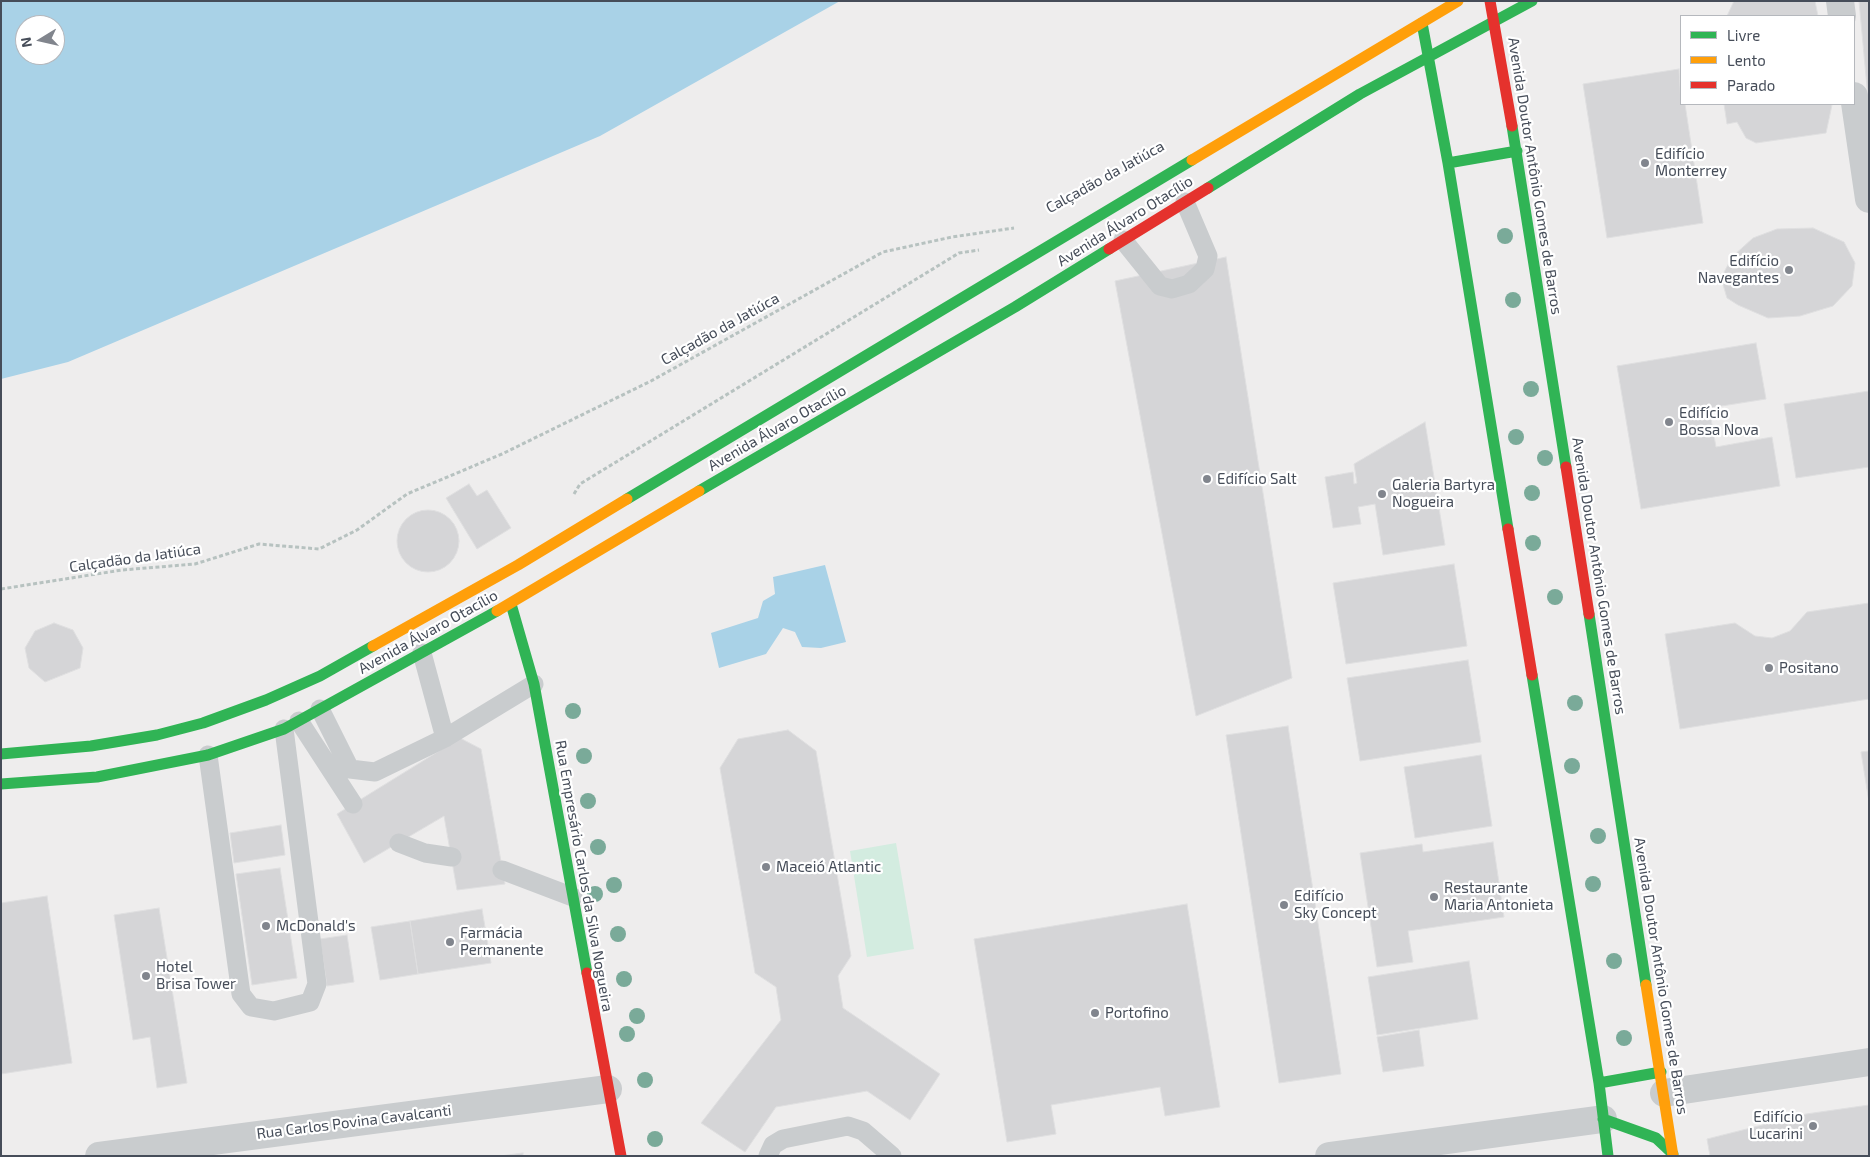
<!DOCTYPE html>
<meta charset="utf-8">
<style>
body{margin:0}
#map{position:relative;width:1870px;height:1157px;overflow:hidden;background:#eeeded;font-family:"Exo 2",sans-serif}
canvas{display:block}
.frame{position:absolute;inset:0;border:2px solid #464d59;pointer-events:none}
.legend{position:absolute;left:1680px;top:15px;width:175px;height:90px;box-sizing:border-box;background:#fff;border:1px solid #b5b8bd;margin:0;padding:6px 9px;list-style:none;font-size:15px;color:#464d59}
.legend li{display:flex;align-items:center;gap:10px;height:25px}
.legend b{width:25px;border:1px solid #b5b8bd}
.north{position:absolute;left:15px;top:15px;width:50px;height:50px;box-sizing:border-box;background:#fff;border:1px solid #b5b8bd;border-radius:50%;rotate:261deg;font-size:14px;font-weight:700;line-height:20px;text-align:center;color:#464d59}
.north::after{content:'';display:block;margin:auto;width:18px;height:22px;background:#81858d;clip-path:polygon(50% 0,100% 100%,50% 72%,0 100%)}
</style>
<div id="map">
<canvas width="1870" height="1157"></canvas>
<div class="frame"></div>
<ul class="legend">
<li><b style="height:6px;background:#30b455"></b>Livre</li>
<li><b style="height:6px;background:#ff9f0a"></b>Lento</li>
<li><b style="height:6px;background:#e5322d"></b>Parado</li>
</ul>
<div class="north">N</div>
</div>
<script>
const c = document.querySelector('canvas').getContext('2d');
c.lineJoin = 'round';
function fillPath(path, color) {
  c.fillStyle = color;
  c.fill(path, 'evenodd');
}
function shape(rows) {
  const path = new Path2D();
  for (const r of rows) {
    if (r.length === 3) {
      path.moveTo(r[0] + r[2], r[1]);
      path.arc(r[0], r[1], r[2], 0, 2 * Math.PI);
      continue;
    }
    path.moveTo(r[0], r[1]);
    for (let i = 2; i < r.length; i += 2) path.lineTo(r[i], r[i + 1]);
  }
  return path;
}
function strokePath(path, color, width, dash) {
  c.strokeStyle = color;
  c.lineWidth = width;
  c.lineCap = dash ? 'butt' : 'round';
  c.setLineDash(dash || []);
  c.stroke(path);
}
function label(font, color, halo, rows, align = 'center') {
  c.font = font + ' "Exo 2",sans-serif';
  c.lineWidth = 4.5;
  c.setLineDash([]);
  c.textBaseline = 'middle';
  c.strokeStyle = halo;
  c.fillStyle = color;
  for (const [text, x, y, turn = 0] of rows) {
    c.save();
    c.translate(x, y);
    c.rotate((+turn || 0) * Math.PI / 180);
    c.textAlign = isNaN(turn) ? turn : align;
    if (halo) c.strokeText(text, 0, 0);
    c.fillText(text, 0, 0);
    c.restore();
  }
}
fillPath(shape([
 [896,843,914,949,867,957,850,851]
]), '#d3ece0');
fillPath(shape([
 [1,1,840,1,600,136,68,362,1,379],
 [25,25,55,25,55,55,25,55],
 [825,565,846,642,821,648,802,647,795,632,783,628,766,654,719,668,711,633,758,618,763,601,775,594,773,577]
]), '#a9d2e7');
const building = shape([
 [1734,1,1815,1,1818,16,1727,16,1734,1],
 [1859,1,1869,1,1869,109,1859,1],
 [1679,69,1681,104,1685,104,1703,223,1607,238,1583,84,1679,69],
 [1724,104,1832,104,1832,105,1826,133,1756,143,1746,138,1737,122,1727,124,1724,104],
 [1813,228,1844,242,1855,263,1852,286,1833,306,1800,316,1768,318,1738,305,1727,298,1721,278,1732,257,1753,238,1777,229,1813,228],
 [1226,257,1292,678,1196,716,1115,281,1226,257],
 [1756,343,1766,399,1709,408,1716,447,1772,437,1780,486,1641,509,1617,366,1756,343],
 [1869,391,1869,467,1796,478,1784,404,1869,391],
 [1425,422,1445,545,1383,555,1375,504,1358,507,1361,524,1333,528,1325,477,1353,472,1354,484,1357,483,1354,464,1425,422],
 [469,484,477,496,487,490,511,528,477,549,446,498,469,484],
 [428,541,31],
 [1454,564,1467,646,1346,664,1333,583,1454,564],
 [1869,603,1869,699,1680,729,1665,634,1735,623,1755,636,1772,638,1790,631,1807,612,1869,603],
 [54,623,73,630,83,648,80,668,45,682,29,668,25,648,35,631,54,623],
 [1468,660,1481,742,1360,761,1347,678,1468,660],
 [1288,726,1341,1074,1279,1083,1226,735,1288,726],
 [788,730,816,751,851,956,838,976,843,1008,940,1074,910,1120,867,1091,776,1107,745,1152,701,1123,781,1020,776,987,755,973,720,768,738,739,788,730],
 [460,738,481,749,505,884,457,890,444,816,364,863,337,814,460,738],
 [1869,751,1869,802,1861,752,1869,751],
 [1481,755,1492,826,1415,838,1404,767,1481,755],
 [281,825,285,855,234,863,230,833,281,825],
 [1493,842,1504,917,1408,931,1413,962,1377,967,1360,853,1422,844,1423,852,1493,842],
 [280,868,297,978,252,985,236,874,280,868],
 [47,896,72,1063,1,1074,1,903,47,896],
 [1187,904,1220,1107,1165,1116,1160,1087,1051,1105,1056,1134,1007,1142,974,939,1187,904],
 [159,908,187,1083,157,1088,150,1037,133,1040,114,915,159,908],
 [482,909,491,963,418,974,410,921,482,909],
 [410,921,418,974,380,980,371,927,410,921],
 [347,935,354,982,327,986,320,939,347,935],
 [1469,961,1478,1019,1377,1035,1368,977,1469,961],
 [1419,1030,1424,1066,1383,1072,1377,1037,1419,1030],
 [1869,1105,1869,1156,1710,1156,1707,1139,1806,1114,1869,1105],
 [523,1153,523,1156,500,1156,523,1153]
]);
fillPath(building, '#d5d5d7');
strokePath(building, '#dfdfe0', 1);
strokePath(shape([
 [574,494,580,484,959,253,979,250],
 [1,589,122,570,195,564,259,544,319,549,357,530,407,494,502,454,651,381,883,252,952,237,1014,228]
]), '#b7c2c0', 3, [4, 2.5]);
strokePath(shape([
 [1123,240,1160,286,1172,289,1189,284,1205,269,1208,256,1185,202],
 [422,653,445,738],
 [320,709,350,769,375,772,445,738,534,684],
 [299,721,353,804],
 [208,755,241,994,251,1007,274,1011,310,1002,317,984,284,729],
 [399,843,425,853,452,857],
 [502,870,573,897],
 [768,1156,773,1145,783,1139,848,1126,863,1131,892,1156]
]), '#c9ccce', 19);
strokePath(shape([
 [1840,1,1842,16],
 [1854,96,1869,199],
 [1664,1093,1869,1062],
 [99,1156,608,1089],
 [1329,1156,1603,1119]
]), '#c9ccce', 28);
strokePath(shape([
 [1422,23,1448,163,1508,529],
 [1512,126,1566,467],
 [1448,163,1517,151],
 [1208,188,1360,94,1532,1],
 [699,491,1015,307,1109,249],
 [627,499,1192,160],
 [511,604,534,684,587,973],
 [1589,614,1646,985],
 [1532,675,1599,1083,1608,1156],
 [1,754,91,746,157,735,203,723,266,700,320,676,373,646],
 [1,784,97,777,208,755,284,729,497,611],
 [1599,1083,1661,1072],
 [1603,1119,1656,1138,1673,1154]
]), '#30b455', 11);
strokePath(shape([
 [1192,160,1458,1],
 [497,611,699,491],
 [373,646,518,565,627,499],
 [1646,985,1673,1156]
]), '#ff9f0a', 11);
strokePath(shape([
 [1490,1,1512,126],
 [1109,249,1208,188],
 [1566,467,1589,614],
 [1508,529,1532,675],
 [587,973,621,1156]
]), '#e5322d', 11);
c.fillStyle = '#7aaa99';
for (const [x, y] of [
 [1505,236],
 [1513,300],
 [1531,389],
 [1516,437],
 [1545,458],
 [1532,493],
 [1533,543],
 [1555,597],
 [1575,703],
 [573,711],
 [584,756],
 [1572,766],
 [588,801],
 [1598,836],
 [598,847],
 [1593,884],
 [614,885],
 [595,894],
 [618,934],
 [1614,961],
 [624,979],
 [637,1016],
 [627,1034],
 [1624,1038],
 [645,1080],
 [655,1139]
]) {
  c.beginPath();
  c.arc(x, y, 8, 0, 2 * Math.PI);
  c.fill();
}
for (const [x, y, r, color] of [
 [1645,163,5,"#81858d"],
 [1789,270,5,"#81858d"],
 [1669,422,5,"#81858d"],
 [1207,479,5,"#81858d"],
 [1382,494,5,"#81858d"],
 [1769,668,5,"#81858d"],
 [766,867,5,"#81858d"],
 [1434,897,5,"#81858d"],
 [1284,905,5,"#81858d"],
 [266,926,5,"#81858d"],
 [450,942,5,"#81858d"],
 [146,976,5,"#81858d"],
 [1095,1013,5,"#81858d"],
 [1813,1126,5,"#81858d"]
]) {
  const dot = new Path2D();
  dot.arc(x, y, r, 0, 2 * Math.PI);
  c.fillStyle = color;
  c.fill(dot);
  strokePath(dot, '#fff', 2);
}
label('15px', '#464d59', '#fff', [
 ["Edifício",1655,154],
 ["Monterrey",1655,171],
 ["Edifício",1779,261,"right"],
 ["Navegantes",1779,278,"right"],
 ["Edifício",1679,413],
 ["Bossa Nova",1679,430],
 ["Edifício Salt",1217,479],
 ["Galeria Bartyra",1392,485],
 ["Nogueira",1392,502],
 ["Positano",1779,668],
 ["Maceió Atlantic",776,867],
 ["Restaurante",1444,888],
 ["Maria Antonieta",1444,905],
 ["Edifício",1294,896],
 ["Sky Concept",1294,913],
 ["McDonald's",276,926],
 ["Farmácia",460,933],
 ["Permanente",460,950],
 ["Hotel",156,967],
 ["Brisa Tower",156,984],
 ["Portofino",1105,1013],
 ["Edifício",1803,1117,"right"],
 ["Lucarini",1803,1134,"right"]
], 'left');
label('15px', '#464d59', '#fff', [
 ["Avenida Doutor Antônio Gomes de Barros",1535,176,81],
 ["Calçadão da Jatiúca",1105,177,-29],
 ["Avenida Álvaro Otacílio",1125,221,-32],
 ["Calçadão da Jatiúca",720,329,-29],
 ["Avenida Álvaro Otacílio",777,428,-30],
 ["Calçadão da Jatiúca",135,558,-8],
 ["Avenida Doutor Antônio Gomes de Barros",1599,576,81],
 ["Avenida Álvaro Otacílio",428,632,-29],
 ["Rua Empresário Carlos da Silva Nogueira",584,876,80],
 ["Avenida Doutor Antônio Gomes de Barros",1661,976,81],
 ["Rua Carlos Povina Cavalcanti",354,1122,-7]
]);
</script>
